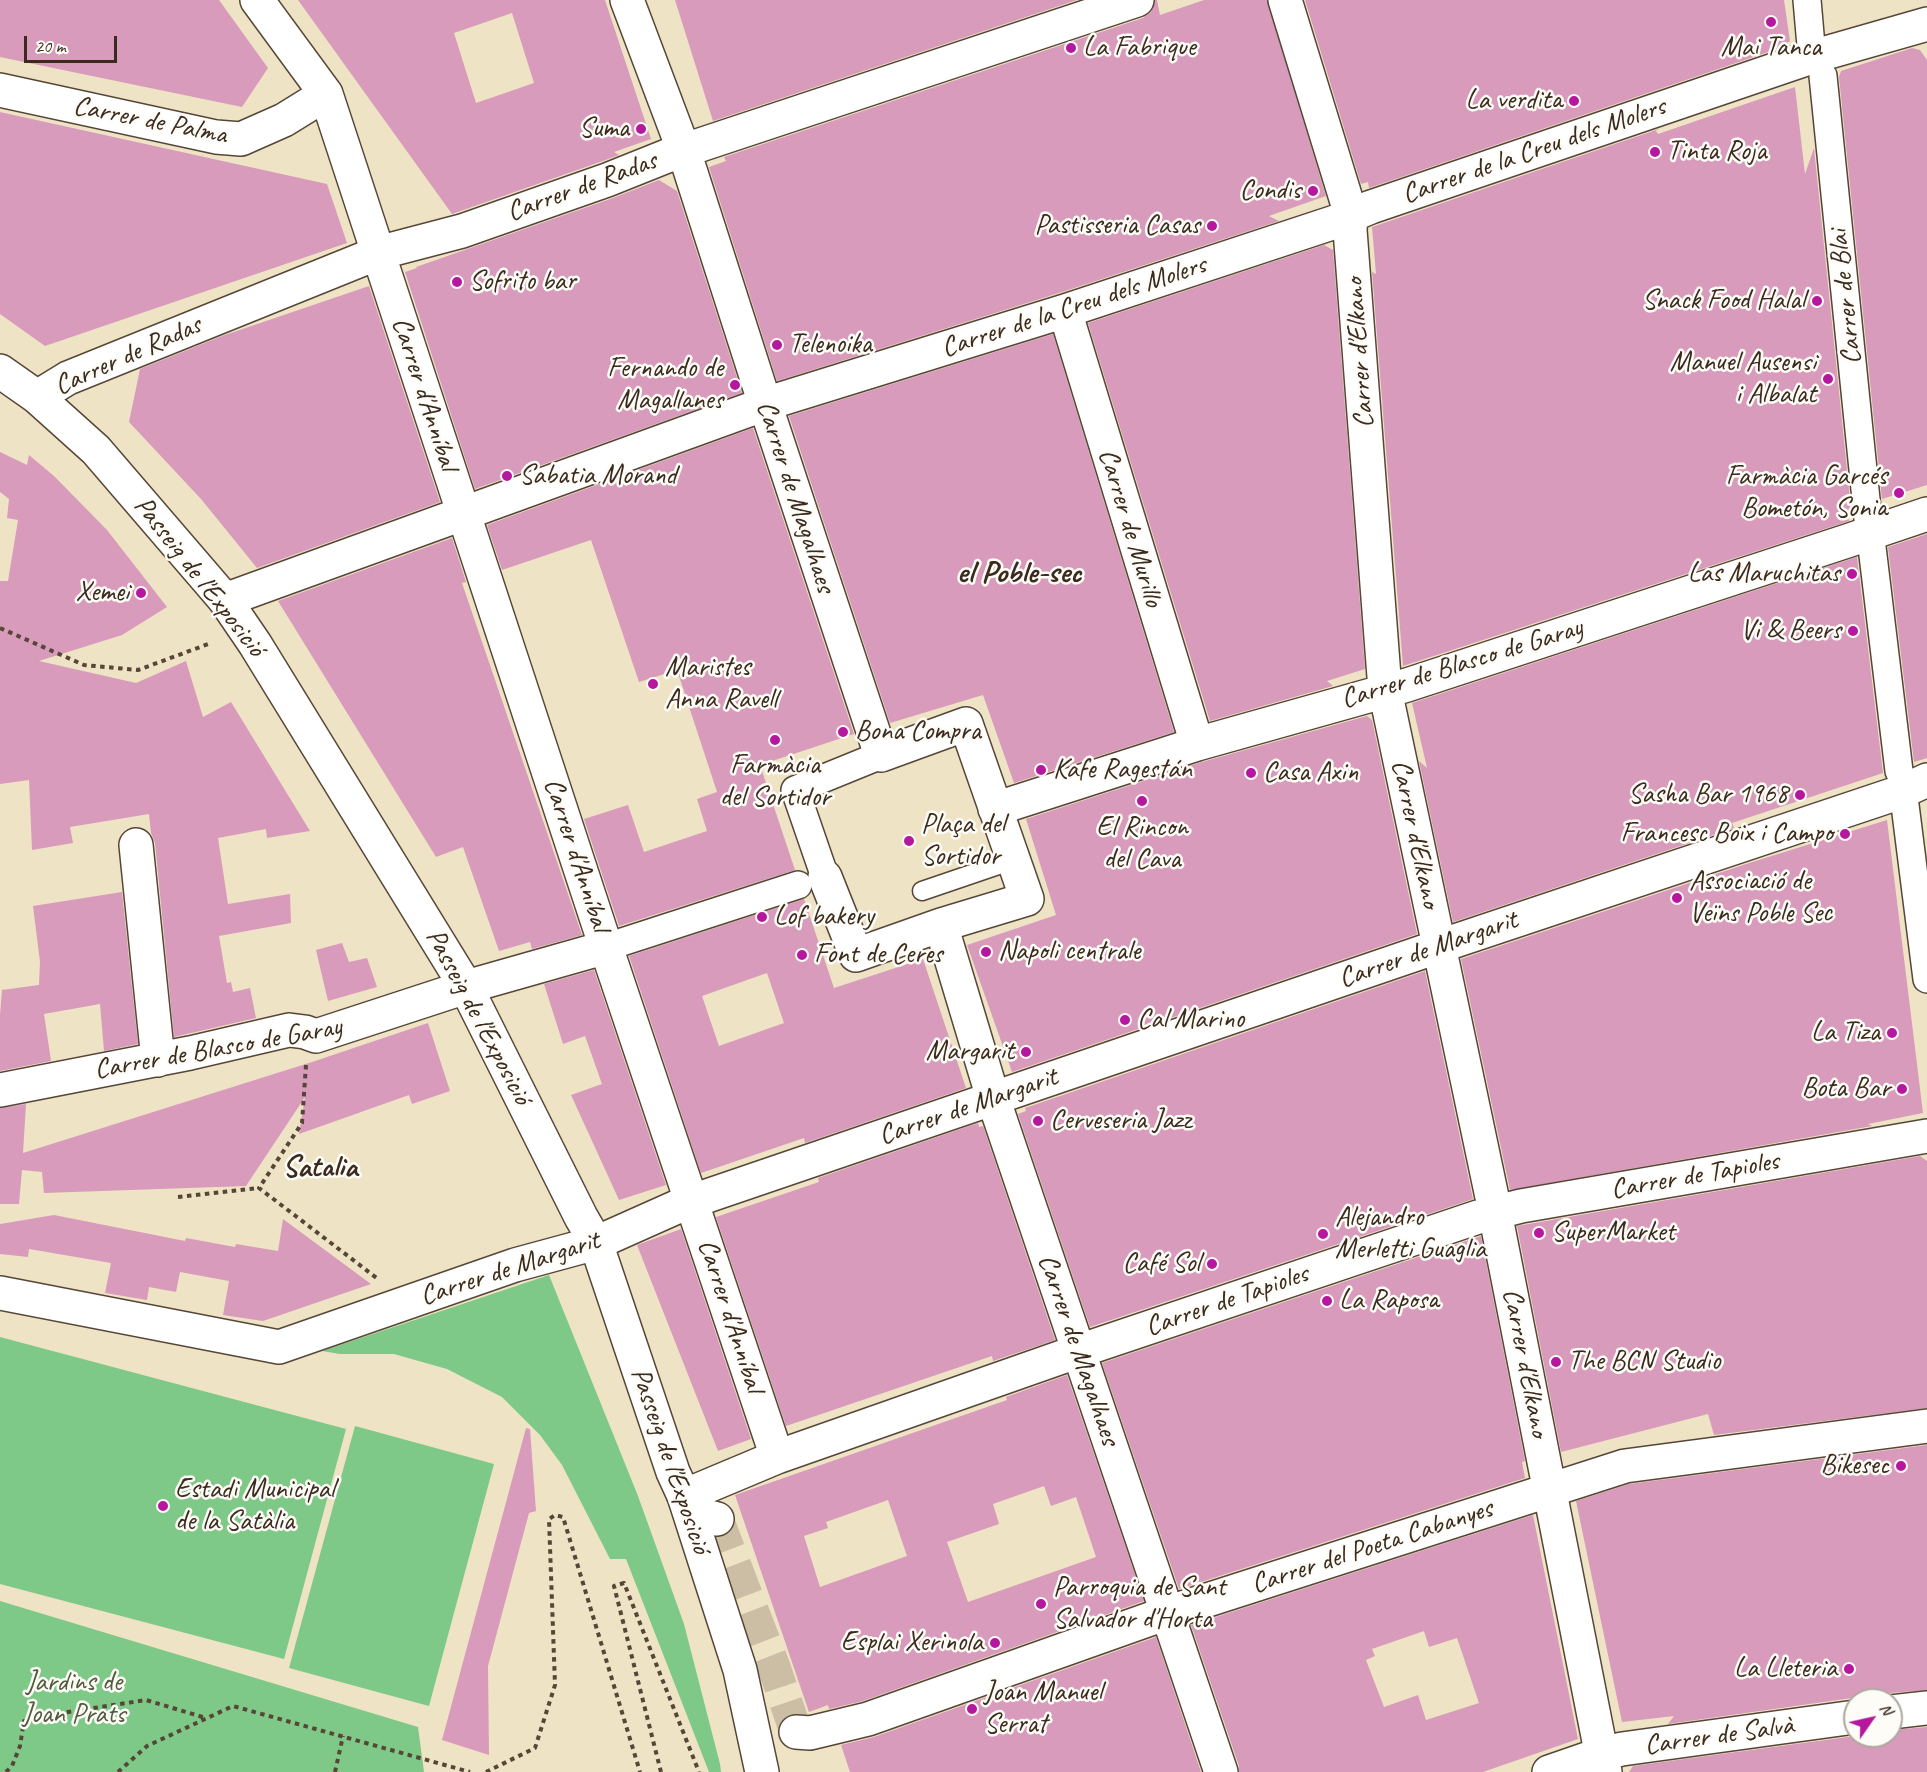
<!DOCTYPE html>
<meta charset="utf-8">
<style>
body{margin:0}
#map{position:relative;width:1927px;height:1772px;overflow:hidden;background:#efe3c5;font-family:Caveat,sans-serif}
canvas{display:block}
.north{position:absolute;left:1843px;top:1688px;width:60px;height:60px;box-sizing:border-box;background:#fdfcf7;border:2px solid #afa8a0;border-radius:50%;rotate:56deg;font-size:16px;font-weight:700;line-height:24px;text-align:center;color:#3b2a1e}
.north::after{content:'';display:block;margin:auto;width:21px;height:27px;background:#b5179e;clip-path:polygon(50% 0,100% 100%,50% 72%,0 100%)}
.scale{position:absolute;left:24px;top:36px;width:93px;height:27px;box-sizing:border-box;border:3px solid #3b2a1e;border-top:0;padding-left:8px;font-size:18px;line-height:21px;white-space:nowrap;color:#3b2a1e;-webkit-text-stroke:4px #fdfcf7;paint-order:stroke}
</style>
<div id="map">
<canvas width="1927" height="1772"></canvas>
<div class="north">N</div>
<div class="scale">20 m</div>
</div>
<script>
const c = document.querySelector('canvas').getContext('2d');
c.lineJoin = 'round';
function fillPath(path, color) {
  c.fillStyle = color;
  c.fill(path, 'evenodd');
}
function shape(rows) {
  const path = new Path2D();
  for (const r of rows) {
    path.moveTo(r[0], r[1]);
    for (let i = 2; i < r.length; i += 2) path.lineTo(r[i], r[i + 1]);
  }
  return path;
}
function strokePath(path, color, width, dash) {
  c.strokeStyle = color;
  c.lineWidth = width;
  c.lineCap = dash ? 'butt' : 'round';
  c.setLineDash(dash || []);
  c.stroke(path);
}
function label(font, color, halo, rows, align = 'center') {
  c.font = font + ' Caveat,sans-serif';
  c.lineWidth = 5;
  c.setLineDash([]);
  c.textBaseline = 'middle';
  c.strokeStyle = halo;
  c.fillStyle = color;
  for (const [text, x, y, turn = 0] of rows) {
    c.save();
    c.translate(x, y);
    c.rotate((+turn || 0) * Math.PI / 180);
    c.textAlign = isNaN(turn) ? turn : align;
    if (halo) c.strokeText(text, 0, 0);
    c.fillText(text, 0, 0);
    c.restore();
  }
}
fillPath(shape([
 [549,1275,638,1496,684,1624,720,1764,721,1772,709,1772,626,1559,610,1559,562,1465,540,1435,502,1397,447,1369,394,1354,340,1354,322,1351],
 [0,1337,346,1429,284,1659,0,1584],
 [355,1426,494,1464,429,1706,289,1668],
 [0,1601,418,1727,424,1772,0,1772]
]), '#7ec987');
fillPath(shape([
 [0,0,219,0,268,68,242,107,0,57],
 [298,0,605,0,651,139,614,152,619,155,600,162,452,214],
 [512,13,534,83,476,103,454,33],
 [675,0,1077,0,713,121],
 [1155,0,1157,0,1160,15,1204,0,1267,0,1326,196,1269,216,1279,221,1059,293,777,381,709,167,726,161,724,157,1143,18,1151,12],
 [1305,0,1784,0,1790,41,1777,49,1369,188,1368,182,1361,184],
 [1912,48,1920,50,1927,60,1927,485,1882,499,1839,77,1841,71],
 [1795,87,1805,174,1814,148,1851,509,1847,510,1849,521,1403,666,1372,272,1376,274,1372,227,1659,129,1656,131,1658,134],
 [0,112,327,184,347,243,45,346,0,314],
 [659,180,677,191,742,393,475,489,405,272,417,268,416,267,613,198],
 [1324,245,1333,250,1365,669,1327,681,1333,686,1210,721,1088,323],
 [369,286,440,502,257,568,201,499,129,422,140,369,222,336],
 [1053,334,1174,732,1014,783,983,695,890,723,789,416],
 [753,428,854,734,760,765,795,870,619,926,584,819,628,805,644,852,707,831,697,799,717,792,677,670,639,682,591,540,502,570,487,525],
 [0,452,27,465,29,455,54,476,107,530,167,607,122,635,39,661,136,683,186,661,203,717,231,702,310,831,267,838,266,829,218,838,228,904,290,894,291,923,219,936,227,983,231,982,233,992,250,988,256,1018,174,1037,155,843,151,833,149,814,70,827,73,843,32,850,29,780,0,784,0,581,8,581,18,520,7,518,9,499,0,492],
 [1927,534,1927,758,1914,762,1888,547],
 [452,538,466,582,462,583,582,935,532,949,530,942,499,951,463,847,436,857,278,601],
 [1857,557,1883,773,1732,823,1734,828,1453,922,1419,761,1427,768,1412,703],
 [1367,716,1372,720,1417,934,1012,1072,967,945,1056,915,1026,819,1202,762],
 [1887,820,1923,1113,1868,1124,1872,1126,1510,1190,1461,959,1746,864],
 [122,892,138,1044,104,1051,100,1004,44,1014,51,1061,0,1071,0,1015,2,990,39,985,40,962,33,906],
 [804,899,834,988,923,959,966,1088,805,1143,804,1138,701,1173,629,956],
 [767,973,784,1023,719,1046,702,996],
 [342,943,349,962,367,958,377,987,328,1001,316,950],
 [594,970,666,1185,619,1200,571,1095,602,1084,585,1036,563,1044,544,984],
 [1425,971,1473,1199,1090,1327,1018,1114,1026,1111,1025,1108],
 [428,1023,450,1091,412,1104,409,1095,299,1134,305,1097,246,1186,44,1193,42,1172,22,1170,19,1204,0,1204,0,1108,26,1104,23,1153,312,1062],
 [978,1123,979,1127,983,1126,1055,1340,993,1361,992,1356,786,1426,716,1217,819,1182,818,1178],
 [1920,1156,1927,1161,1927,1408,1714,1435,1708,1414,1561,1452,1517,1226],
 [54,1215,185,1241,186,1238,235,1247,236,1244,278,1251,283,1219,371,1284,263,1321,223,1315,229,1281,180,1272,176,1292,149,1287,147,1300,105,1293,111,1263,29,1249,28,1257,0,1254,0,1224],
 [681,1229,751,1439,718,1451,637,1245],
 [1481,1236,1525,1461,1522,1462,1525,1478,1179,1589,1102,1363],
 [1067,1375,1144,1601,863,1701,829,1709,828,1705,809,1712,735,1495,1007,1400,1006,1397],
 [1044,1486,1051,1506,1076,1497,1096,1557,968,1602,947,1542,999,1524,993,1504],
 [888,1500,907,1556,820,1587,804,1536,828,1528,826,1522],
 [526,1428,530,1429,536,1511,529,1513,488,1666,489,1755,442,1740],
 [1927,1445,1927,1690,1889,1693,1880,1697,1877,1700,1852,1698,1668,1724,1674,1716,1622,1722,1576,1501,1629,1484],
 [1533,1515,1578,1739,1483,1772,1239,1772,1239,1766,1191,1625],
 [1424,1631,1429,1647,1457,1638,1479,1703,1426,1720,1418,1695,1384,1707,1366,1660,1375,1656,1372,1649],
 [1156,1637,1201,1772,850,1772,841,1745,874,1737],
 [1927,1727,1927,1772,1629,1772,1633,1766,1855,1736,1891,1736,1891,1730]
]), '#d89bbb');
strokePath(shape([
 [717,1519,775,1670,796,1732]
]), '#cbbea4', 33, [33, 16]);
const service = shape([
 [922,891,1013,860]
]);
const pedestrian = shape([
 [1807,0,1811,46],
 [1823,76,1868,519],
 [1872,547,1899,771],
 [1905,805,1927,979],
 [825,877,795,790,881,755],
 [622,942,798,885]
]);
const minor = shape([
 [257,0,326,94,600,929,777,1457],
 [627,0,684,151,765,404,881,755,966,724,1027,899,941,925,856,955,825,877],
 [1285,0,1351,215,1350,230,1385,690,1492,1197,1605,1772],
 [0,90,216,137,241,139,284,120,326,94],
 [1065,311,1197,744],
 [37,397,68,378,378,253,462,231,607,180,667,156,1137,0],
 [225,600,765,404,1065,311,1335,222,1371,207,1815,56,1927,24],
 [995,809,1197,744,1407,685,1847,541,1927,514],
 [136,845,158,1060],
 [941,925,993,1098,1221,1772],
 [0,1090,190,1053,289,1030,305,1032,316,1036,466,987,607,947],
 [0,1293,279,1347,515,1265,596,1243,679,1206,710,1195,1440,946,1901,792,1927,780],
 [684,1496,777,1457,1079,1351,1478,1217,1521,1206,1927,1136],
 [690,1512,717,1519],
 [1891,1712,1927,1708],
 [796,1732,810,1733,868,1719,1167,1613,1625,1466,1927,1426],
 [1549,1772,1601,1754,1622,1749,1855,1717]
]);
const tertiary = shape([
 [0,371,37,397,96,450,225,600,255,644,466,987,581,1217,596,1243,673,1472,684,1496,740,1670,762,1772]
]);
strokePath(service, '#564637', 21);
strokePath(pedestrian, '#564637', 30);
strokePath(minor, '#564637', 36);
strokePath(tertiary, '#564637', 36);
strokePath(shape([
 [0,628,84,665,138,670,211,643],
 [306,1065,302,1123,259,1188,378,1279],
 [178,1197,259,1188],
 [6,1772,12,1766,20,1746,24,1721,68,1712,146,1700,206,1718],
 [118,1772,147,1746,233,1706,470,1772],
 [335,1772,343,1736],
 [486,1772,535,1748,555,1685,549,1519,555,1515,563,1517,640,1772],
 [661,1772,614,1586,624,1583,699,1772]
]), '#564637', 4, [4.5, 4.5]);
strokePath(service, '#fff', 18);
strokePath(pedestrian, '#fff', 27);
strokePath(minor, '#fff', 33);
strokePath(tertiary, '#fff', 33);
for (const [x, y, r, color] of [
 [1771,22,6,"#b5179e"],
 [1071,48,6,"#b5179e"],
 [1574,101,6,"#b5179e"],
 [641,129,6,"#b5179e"],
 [1655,152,6,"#b5179e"],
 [1313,191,6,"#b5179e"],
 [1212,226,6,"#b5179e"],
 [457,282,6,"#b5179e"],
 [1817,301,6,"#b5179e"],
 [777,345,6,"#b5179e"],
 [1828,379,6,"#b5179e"],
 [735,385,6,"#b5179e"],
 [507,476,6,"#b5179e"],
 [1899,493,6,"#b5179e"],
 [1852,574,6,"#b5179e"],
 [141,593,6,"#b5179e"],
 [1853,631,6,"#b5179e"],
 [653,684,6,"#b5179e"],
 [843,732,6,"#b5179e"],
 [775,740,6,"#b5179e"],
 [1041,770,6,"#b5179e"],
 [1251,773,6,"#b5179e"],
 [1800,795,6,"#b5179e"],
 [1142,801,6,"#b5179e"],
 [1845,834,6,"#b5179e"],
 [909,841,6,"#b5179e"],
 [1677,898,6,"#b5179e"],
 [762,917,6,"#b5179e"],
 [986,952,6,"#b5179e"],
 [802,955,6,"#b5179e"],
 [1125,1020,6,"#b5179e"],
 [1892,1033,6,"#b5179e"],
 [1026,1052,6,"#b5179e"],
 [1902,1089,6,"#b5179e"],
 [1038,1121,6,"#b5179e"],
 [1539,1233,6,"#b5179e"],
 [1323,1234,6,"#b5179e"],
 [1212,1264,6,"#b5179e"],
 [1327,1301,6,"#b5179e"],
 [1556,1362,6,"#b5179e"],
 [1901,1466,6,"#b5179e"],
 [163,1506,6,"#b5179e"],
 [1041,1604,6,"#b5179e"],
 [995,1643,6,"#b5179e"],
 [1849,1669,6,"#b5179e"],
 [972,1709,6,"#b5179e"]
]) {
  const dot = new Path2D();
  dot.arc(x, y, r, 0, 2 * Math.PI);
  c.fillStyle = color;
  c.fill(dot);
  strokePath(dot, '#fdfcf7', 2);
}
label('28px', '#3b2a1e', '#fdfcf7', [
 ["La Fabrique",1083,48],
 ["Mai Tanca",1771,48,"center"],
 ["La verdita",1562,101,"right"],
 ["Suma",629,129,"right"],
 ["Tinta Roja",1667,152],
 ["Condis",1301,191,"right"],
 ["Pastisseria Casas",1200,226,"right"],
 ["Sofrito bar",469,282],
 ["Snack Food Halal",1805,301,"right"],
 ["Telenoika",789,345],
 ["Manuel Ausensi",1816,363,"right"],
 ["i Albalat",1816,395,"right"],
 ["Fernando de",723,369,"right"],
 ["Magallanes",723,401,"right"],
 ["Sabatia Morand",519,476],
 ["Farmàcia Garcés",1887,477,"right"],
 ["Bometón, Sonia",1887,509,"right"],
 ["Las Maruchitas",1840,574,"right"],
 ["Xemei",129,593,"right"],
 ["Vi & Beers",1841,631,"right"],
 ["Maristes",665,668],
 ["Anna Ravell",665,700],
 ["Bona Compra",855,732],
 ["Farmàcia",775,766,"center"],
 ["del Sortidor",775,798,"center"],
 ["Kafe Ragestán",1053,770],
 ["Casa Axin",1263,773],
 ["Sasha Bar 1968",1788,795,"right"],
 ["Plaça del",921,825],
 ["Sortidor",921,857],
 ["El Rincon",1142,828,"center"],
 ["del Cava",1142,860,"center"],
 ["Francesc Boix i Campo",1833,834,"right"],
 ["Associació de",1689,882],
 ["Veïns Poble Sec",1689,914],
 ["Lof bakery",774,917],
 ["Napoli centrale",998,952],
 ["Font de Ceres",814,955],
 ["Cal Marino",1137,1020],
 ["La Tiza",1880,1033,"right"],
 ["Margarit",1014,1052,"right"],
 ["Bota Bar",1890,1089,"right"],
 ["Cerveseria Jazz",1050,1121],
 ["Alejandro",1335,1218],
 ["Merletti Guaglia",1335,1250],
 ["SuperMarket",1551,1233],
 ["Café Sol",1200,1264,"right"],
 ["La Raposa",1339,1301],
 ["The BCN Studio",1568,1362],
 ["Bikesec",1889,1466,"right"],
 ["Estadi Municipal",175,1490],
 ["de la Satàlia",175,1522],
 ["Parroquia de Sant",1053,1588],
 ["Salvador d'Horta",1053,1620],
 ["Esplai Xerinola",983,1643,"right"],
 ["La Lleteria",1837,1669,"right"],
 ["Joan Manuel",984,1693],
 ["Serrat",984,1725]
], 'left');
label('28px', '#3b2a1e', '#fdfcf7', [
 ["Carrer de Palma",150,121,11],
 ["Carrer de la Creu dels Molers",1534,151,-19],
 ["Carrer de Radas",582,187,-20],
 ["Carrer de Blai",1846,297,-96],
 ["Carrer de la Creu dels Molers",1074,307,-18],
 ["Carrer d'Elkano",1360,353,-94],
 ["Carrer de Radas",128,356,-24],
 ["Carrer d'Anníbal",424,394,72],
 ["Carrer de Magalhaes",795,497,72],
 ["Carrer de Murillo",1130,528,73],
 ["Passeig de l'Exposició",199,577,52],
 ["Carrer de Blasco de Garay",1462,664,-17],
 ["Carrer d'Elkano",1415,834,78],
 ["Carrer d'Anníbal",576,855,72],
 ["Carrer de Margarit",1428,950,-19],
 ["Passeig de l'Exposició",478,1017,62],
 ["Carrer de Blasco de Garay",218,1049,-10],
 ["Carrer de Margarit",968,1107,-19],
 ["Carrer de Tapioles",1695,1176,-10],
 ["Carrer de Margarit",510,1269,-18],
 ["Carrer de Tapioles",1227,1301,-19],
 ["Carrer d'Anníbal",730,1316,72],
 ["Carrer de Magalhaes",1078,1350,71],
 ["Carrer d'Elkano",1525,1363,79],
 ["Passeig de l'Exposició",670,1461,71],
 ["Carrer del Poeta Cabanyes",1372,1547,-18],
 ["Carrer de Salvà",1719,1736,-8]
]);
label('28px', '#4f5a3e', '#fdfcf7', [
 ["Jardins de",74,1683],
 ["Joan Prats",74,1715]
]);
label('bold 30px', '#3b2a1e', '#fdfcf7', [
 ["Satalia",320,1168]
]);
label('bold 32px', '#3b2a1e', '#fdfcf7', [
 ["el Poble-sec",1019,574]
]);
</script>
